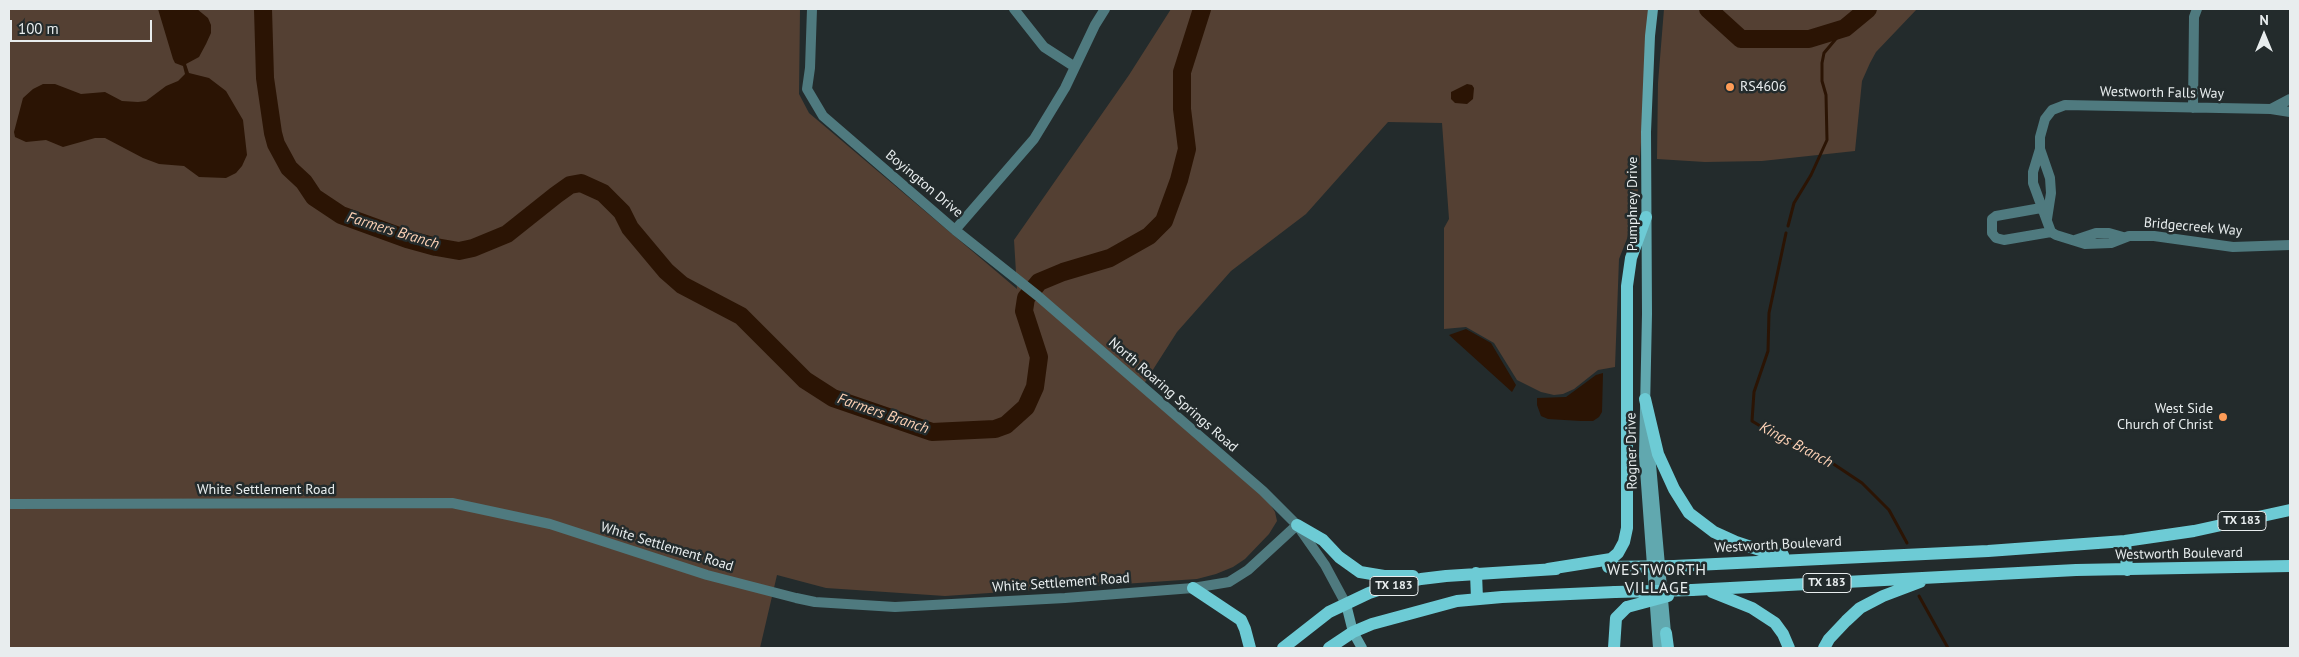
<!DOCTYPE html>
<style>
body{margin:0}
#map{position:relative;width:2299px;height:657px;overflow:hidden;background:#232b2c;font-family:"PT Sans",sans-serif}
canvas{display:block}
.frame{position:absolute;inset:0;border:10px solid #e8edee;pointer-events:none}
.north{position:absolute;left:2239px;top:10px;width:50px;height:50px;-webkit-text-stroke:4px #232b2c;paint-order:stroke;rotate:0deg;font-size:14px;font-weight:700;line-height:20px;text-align:center;color:#e8edee}
.north::after{content:'';display:block;margin:auto;width:18px;height:22px;background:#e8edee;clip-path:polygon(50% 0,100% 100%,50% 72%,0 100%)}
.scale{position:absolute;left:10px;top:20px;width:142px;height:22px;box-sizing:border-box;border:2px solid #e8edee;border-top:0;padding-left:6px;font-size:15px;line-height:18px;white-space:nowrap;color:#e8edee;-webkit-text-stroke:4px #232b2c;paint-order:stroke}
</style>
<div id="map">
<canvas width="2299" height="657"></canvas>
<div class="frame"></div>
<div class="north">N</div>
<div class="scale">100 m</div>
</div>
<script>
const c = document.querySelector('canvas').getContext('2d');
c.lineJoin = 'round';
function fillPath(path, color) {
  c.fillStyle = color;
  c.fill(path, 'evenodd');
}
function shape(rows) {
  const path = new Path2D();
  for (const r of rows) {
    path.moveTo(r[0], r[1]);
    for (let i = 2; i < r.length; i += 2) path.lineTo(r[i], r[i + 1]);
  }
  return path;
}
function strokePath(path, color, width, dash) {
  c.strokeStyle = color;
  c.lineWidth = width;
  c.lineCap = dash ? 'butt' : 'round';
  c.setLineDash(dash || []);
  c.stroke(path);
}
function label(font, color, halo, rows, align = 'center') {
  c.font = font + ' "PT Sans",sans-serif';
  c.lineWidth = 5;
  c.setLineDash([]);
  c.textBaseline = 'middle';
  c.strokeStyle = halo;
  c.fillStyle = color;
  for (const [text, x, y, turn = 0] of rows) {
    c.save();
    c.translate(x, y);
    c.rotate((+turn || 0) * Math.PI / 180);
    c.textAlign = isNaN(turn) ? turn : align;
    if (halo) c.strokeText(text, 0, 0);
    c.fillText(text, 0, 0);
    c.restore();
  }
}
fillPath(shape([
 [9,9,800,9,799,94,809,113,1017,289,1014,240,1129,75,1171,9,1650,9,1636,216,1619,259,1615,367,1598,370,1574,389,1563,394,1554,395,1541,392,1517,380,1494,343,1466,327,1444,329,1444,228,1449,219,1442,123,1388,122,1306,214,1231,271,1177,332,1140,390,1268,501,1275,512,1277,521,1269,534,1245,559,1233,567,1216,574,1197,579,945,596,826,588,777,575,760,648,9,648],
 [1664,9,1917,9,1876,52,1870,63,1862,81,1855,151,1762,161,1705,162,1657,159,1658,83]
]), '#544033');
fillPath(shape([
 [158,9,197,9,208,18,211,25,211,33,206,44,199,57,186,64,189,73,209,78,226,91,243,120,247,155,242,166,236,173,226,178,199,177,184,166,159,164,143,158,105,138,95,138,63,147,46,140,26,142,15,137,14,132,23,98,33,89,43,84,55,84,81,94,105,92,122,101,138,102,146,101,166,86,178,81,185,74,183,66,175,63,173,59],
 [1467,84,1472,85,1474,88,1473,99,1467,104,1455,103,1451,99,1451,92],
 [1466,329,1491,343,1516,385,1512,392,1449,335],
 [1603,373,1602,412,1599,417,1593,421,1581,421,1548,419,1541,416,1537,405,1537,398,1566,397,1596,375]
]), '#2b1404');
strokePath(shape([
 [1788,226,1794,203,1811,175,1827,140,1826,95,1822,81,1822,63,1824,53,1845,28],
 [1786,233,1769,313,1768,351,1754,392,1752,421,1780,438,1829,461,1862,483,1889,510,1907,543],
 [1919,596,1948,648]
]), '#2b1404', 3);
strokePath(shape([
 [263,9,265,78,273,133,276,144,289,168,304,182,314,197,341,215,407,239,436,247,459,251,473,248,507,234,556,195,570,185,581,183,603,193,622,212,630,228,666,271,682,285,741,316,805,380,833,398,932,432,995,429,1006,425,1026,407,1035,387,1039,357,1024,311,1026,298,1039,282,1063,272,1110,258,1149,236,1164,221,1179,180,1187,149,1182,109,1182,72,1202,9],
 [1708,9,1741,39,1809,39,1845,28,1868,9]
]), '#2b1404', 18);
strokePath(shape([
 [812,9,810,68,807,89,823,116,955,230,1038,296,1263,491,1297,525,1325,565,1346,604],
 [1014,9,1044,47,1075,67],
 [2193,108,2194,17,2197,9],
 [2271,109,2290,99],
 [2290,112,2271,109,2065,105,2052,110,2045,119,2040,137,2040,149,2033,172,2033,183,2051,232,2056,235,2085,244,2111,243,2129,236,2154,236,2233,247,2290,245],
 [2040,149,2050,178,2051,193,2047,219],
 [2041,208,1996,216,1992,219,1992,233,1996,238,2004,240,2051,232],
 [955,230,1034,139,1065,88,1095,25,1105,9],
 [2075,240,2096,233,2109,233,2123,237],
 [9,504,452,503,550,524,707,575,796,598,815,602,895,607,1065,598,1193,588,1229,582,1248,570,1297,525]
]), '#4f7a7f', 10);
strokePath(shape([
 [1653,9,1650,36,1646,132,1647,314,1644,456,1658,648],
 [1649,442,1666,633],
 [1346,604,1353,632,1362,648]
]), '#61a8af', 10);
strokePath(shape([
 [1645,399,1658,454,1674,489,1689,513,1714,532,1736,542,1766,552,1783,555],
 [1297,525,1323,540,1339,557,1360,572,1384,576,1413,576],
 [2125,541,2127,570],
 [1674,566,1988,551,2125,541,2194,531,2290,510],
 [1548,569,1611,559,1618,553,1624,542,1627,528,1627,286,1631,258,1646,217],
 [1476,573,1477,599],
 [1193,588,1241,620,1245,629,1250,648],
 [1692,590,2076,570,2290,566],
 [1712,592,1752,608,1775,623,1783,634,1789,648],
 [1666,633,1668,648],
 [1283,648,1329,612,1369,593,1387,587,1421,579,1446,576,1556,569],
 [1329,648,1353,632,1372,624,1457,601,1502,597,1615,592],
 [1614,648,1616,618,1627,607],
 [1824,648,1829,639,1846,621,1860,608,1883,596,1920,582]
]), '#6dcbd5', 12);
strokePath(shape([
 [1608,567,1674,566],
 [1615,592,1692,590],
 [1627,607,1668,596]
]), '#6dcbd5', 12);
for (const [x, y, r, color] of [
 [1730,87,5,"#fe9c57"],
 [2223,417,5,"#fe9c57"]
]) {
  const dot = new Path2D();
  dot.arc(x, y, r, 0, 2 * Math.PI);
  c.fillStyle = color;
  c.fill(dot);
  strokePath(dot, '#232b2c', 2);
}
for (const [x, y, w] of [
 [2242,521,48],
 [1827,583,48],
 [1394,586,48]
]) {
  const box = new Path2D();
  box.roundRect(x - w / 2, y - 9.5, w, 19, 4);
  c.fillStyle = '#232b2c';
  c.fill(box);
  strokePath(box, '#e8edee', 1);
}
label('bold 12px', '#e8edee', null, [
 ["TX 183",2242,521],
 ["TX 183",1827,583],
 ["TX 183",1394,586]
]);
label('14px', '#e8edee', '#232b2c', [
 ["RS4606",1740,87],
 ["West Side",2213,409,"right"],
 ["Church of Christ",2213,425,"right"]
], 'left');
label('14px', '#e8edee', '#232b2c', [
 ["Westworth Falls Way",2162,93,1],
 ["Boyington Drive",924,184,40],
 ["Pumphrey Drive",1633,204,-90],
 ["Bridgecreek Way",2193,227,5],
 ["North Roaring Springs Road",1173,395,41],
 ["Rogner Drive",1632,451,-91],
 ["White Settlement Road",266,490],
 ["Westworth Boulevard",1778,545,-3],
 ["White Settlement Road",667,547,17],
 ["Westworth Boulevard",2179,554,-1],
 ["White Settlement Road",1061,583,-4]
]);
label('italic 15px', '#fcd1b5', '#232b2c', [
 ["Farmers Branch",393,231,17],
 ["Farmers Branch",883,414,19],
 ["Kings Branch",1796,445,28]
]);
c.letterSpacing = '1px';
label('16px', '#e8edee', '#232b2c', [
 ["WESTWORTH",1657,570],
 ["VILLAGE",1657,588]
]);
c.letterSpacing = '0px';
</script>
